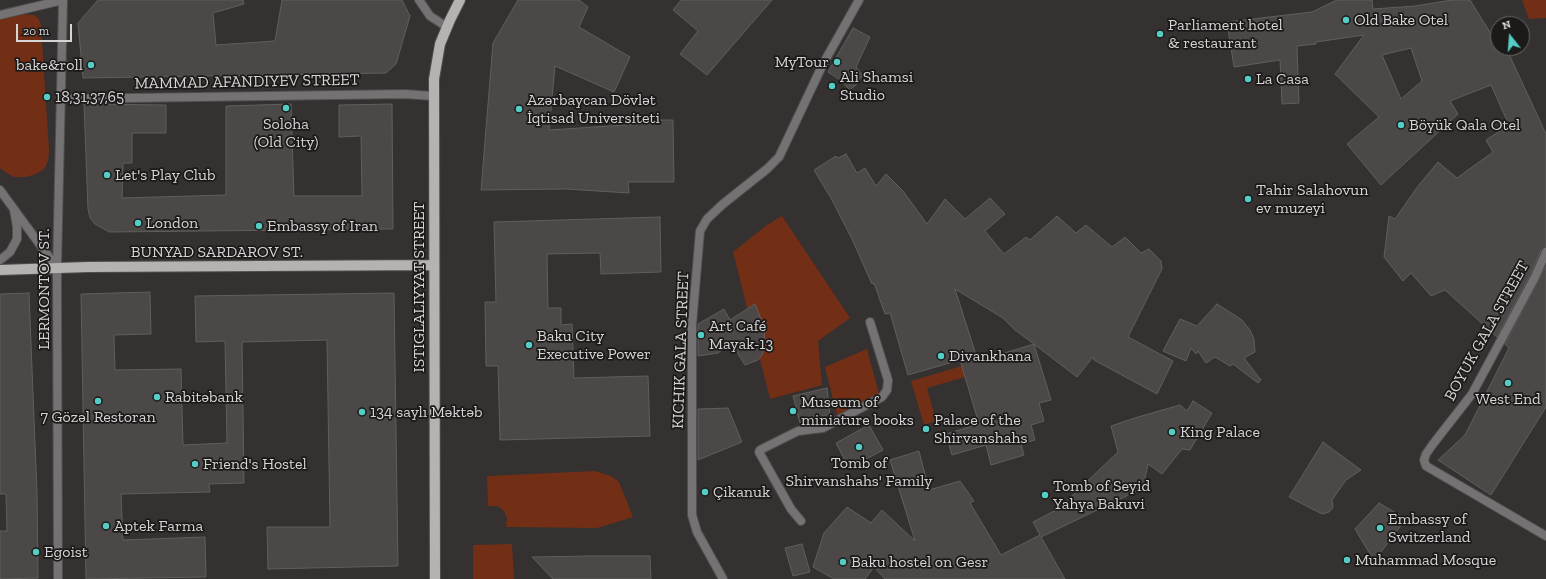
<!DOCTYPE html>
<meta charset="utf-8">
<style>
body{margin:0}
#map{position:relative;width:1546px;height:579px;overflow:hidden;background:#343130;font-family:"Zilla Slab",serif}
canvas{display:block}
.north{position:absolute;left:1490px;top:16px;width:40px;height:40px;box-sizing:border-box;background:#1b1a19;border:1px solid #666464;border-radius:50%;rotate:343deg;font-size:11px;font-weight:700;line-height:16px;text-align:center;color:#d6d4d4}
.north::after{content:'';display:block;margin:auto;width:14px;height:18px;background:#54cdc7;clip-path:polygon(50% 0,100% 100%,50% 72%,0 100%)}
.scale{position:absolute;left:16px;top:24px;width:56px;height:18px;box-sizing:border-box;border:2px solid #d6d4d4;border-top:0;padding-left:5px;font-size:12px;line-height:14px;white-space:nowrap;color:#d6d4d4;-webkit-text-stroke:3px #1b1a19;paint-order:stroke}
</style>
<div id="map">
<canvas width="1546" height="579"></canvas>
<div class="north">N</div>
<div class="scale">20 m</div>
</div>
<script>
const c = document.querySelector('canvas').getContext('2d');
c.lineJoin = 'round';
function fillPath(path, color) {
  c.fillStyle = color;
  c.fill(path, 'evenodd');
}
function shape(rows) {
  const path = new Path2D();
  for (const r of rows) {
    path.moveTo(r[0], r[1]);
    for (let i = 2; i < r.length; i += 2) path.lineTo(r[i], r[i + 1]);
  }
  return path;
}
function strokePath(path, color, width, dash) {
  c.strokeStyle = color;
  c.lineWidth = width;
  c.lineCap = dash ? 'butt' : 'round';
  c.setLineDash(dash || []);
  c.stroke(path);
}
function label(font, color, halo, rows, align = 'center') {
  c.font = font + ' "Zilla Slab",serif';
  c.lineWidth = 3.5;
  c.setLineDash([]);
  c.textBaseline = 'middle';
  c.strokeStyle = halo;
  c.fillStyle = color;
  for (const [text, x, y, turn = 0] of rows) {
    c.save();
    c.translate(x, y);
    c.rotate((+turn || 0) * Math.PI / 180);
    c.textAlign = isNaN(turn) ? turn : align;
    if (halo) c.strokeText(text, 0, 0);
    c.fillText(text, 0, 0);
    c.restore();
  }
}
fillPath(shape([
 [1522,0,1546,0,1546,18,1529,19],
 [20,14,34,15,39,19,41,26,49,151,48,161,44,169,36,174,26,177,14,177,5,172,0,168,0,19],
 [782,216,850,318,818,341,822,385,770,399,733,252,767,225],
 [867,349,879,394,837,415,825,367],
 [962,366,965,377,927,388,936,421,924,425,911,381],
 [595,471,611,476,619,482,633,517,597,528,506,527,507,518,504,511,498,506,488,506,487,476],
 [512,544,514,579,473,579,473,545]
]), '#722f16');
const building = shape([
 [98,0,243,0,244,4,213,13,216,45,275,41,282,0,402,0,410,16,396,64,386,73,83,78,78,23,98,0],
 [518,0,579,0,588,7,579,27,630,57,614,92,555,66,549,130,641,124,641,120,673,120,674,182,628,182,629,193,566,189,481,190,493,43,518,0],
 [681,0,772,0,707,75,680,54,698,31,673,10,681,0],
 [1337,0,1372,0,1373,9,1415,6,1452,0,1470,0,1498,45,1498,48,1500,48,1504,54,1508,52,1546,134,1546,247,1541,250,1530,275,1497,337,1445,290,1431,296,1411,273,1403,281,1384,257,1389,216,1395,219,1418,186,1438,162,1457,178,1493,152,1486,140,1509,125,1491,85,1450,101,1458,114,1381,185,1347,144,1379,117,1335,74,1364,35,1316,42,1316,44,1297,46,1299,103,1282,104,1280,60,1234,67,1227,22,1312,12,1337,0],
 [1411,48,1422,81,1401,99,1382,55,1411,48],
 [853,28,870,37,856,67,863,76,859,79,860,81,850,90,840,80,828,72,853,28],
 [84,104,166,105,166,133,132,133,132,163,123,163,122,198,226,195,226,106,291,104,294,196,362,196,361,136,339,137,339,105,392,104,393,229,109,232,95,224,90,218,88,209,84,104],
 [846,154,857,173,865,168,876,186,886,174,903,191,927,224,945,199,965,219,990,198,1005,214,985,231,1004,254,1026,237,1030,240,1057,216,1076,233,1086,225,1112,247,1125,237,1141,253,1149,249,1161,261,1162,269,1128,337,1173,361,1157,394,1094,360,1093,357,1077,377,1034,344,1051,400,1039,403,1044,421,1031,425,1035,440,1021,444,1024,455,991,465,986,445,952,455,946,434,979,424,960,360,908,375,890,313,885,314,874,283,872,284,852,239,832,200,814,170,836,156,838,158,846,154],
 [955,289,1003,318,1015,330,1034,344,978,361,955,289],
 [660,217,661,272,601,274,600,253,547,254,548,308,561,308,561,325,572,324,574,378,648,376,650,436,500,440,498,366,486,366,485,302,496,302,494,222,660,217],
 [1546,266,1546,407,1491,495,1438,460,1465,435,1509,348,1505,344,1546,266],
 [150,292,151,334,114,335,115,370,181,369,183,445,227,443,225,341,196,342,195,296,394,293,398,566,268,569,267,527,330,527,327,340,242,342,244,483,209,484,210,492,121,494,123,540,205,537,206,577,86,579,81,294,150,292],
 [29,293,37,493,38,578,0,579,0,531,7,531,6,494,0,494,0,294,29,293],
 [755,304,764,327,765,346,762,355,758,360,745,365,731,343,718,353,698,356,698,324,724,309,730,320,755,304],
 [1217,304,1242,320,1250,330,1254,339,1255,352,1244,358,1261,380,1258,383,1233,364,1230,366,1215,357,1206,363,1198,351,1196,354,1191,348,1186,361,1163,351,1180,319,1197,326,1217,304],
 [827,388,830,414,800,423,793,396,827,388],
 [1193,401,1212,413,1190,450,1182,449,1162,474,1148,464,1143,488,1041,537,1065,579,885,579,874,567,865,579,834,579,813,567,824,533,847,507,871,523,882,510,915,541,890,460,919,451,929,490,960,481,974,501,970,503,1001,555,1040,535,1033,522,1058,509,1118,452,1111,426,1138,417,1180,405,1187,411,1193,401],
 [728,408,742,442,698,460,698,409,728,408],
 [869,425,883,450,849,468,836,443,869,425],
 [1323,442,1361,470,1346,480,1332,500,1333,507,1331,510,1329,512,1322,514,1289,497,1323,442],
 [1379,503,1406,519,1381,552,1373,559,1355,529,1379,503],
 [802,544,810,572,793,576,785,548,802,544],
 [588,556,650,556,651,579,553,579,532,557,588,556]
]);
fillPath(building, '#4b4847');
strokePath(building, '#615e5c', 1);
const pedestrian = shape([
 [801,521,791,509,759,452,760,450,798,431,823,428,882,397,887,390,888,380,870,322]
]);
const minor = shape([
 [419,0,430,16,447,27],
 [0,15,63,0],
 [61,99,405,94,433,96],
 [0,190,57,268],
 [1546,252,1535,277,1472,394,1433,444,1426,454,1424,460,1426,466,1546,536],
 [0,260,10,252,17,239,17,227,14,210],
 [58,579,57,268,63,0],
 [723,579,697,532,692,515,692,325,700,231,707,219,723,204,767,169,779,157,823,64,859,0]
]);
const primary = shape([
 [0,270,88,267,434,265],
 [435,579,434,79,440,44,450,20,460,0]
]);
strokePath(pedestrian, '#514e4e', 10);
strokePath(minor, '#514e4e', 10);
strokePath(primary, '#514e4e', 12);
strokePath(pedestrian, '#747272', 8);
strokePath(minor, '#747272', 8);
strokePath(primary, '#b5b2b1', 10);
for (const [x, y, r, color] of [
 [1346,20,4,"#54cdc7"],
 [1160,34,4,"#54cdc7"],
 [837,62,4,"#54cdc7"],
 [91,65,4,"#54cdc7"],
 [1248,79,4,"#54cdc7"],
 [832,86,4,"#54cdc7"],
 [47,97,4,"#54cdc7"],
 [286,108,4,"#54cdc7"],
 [519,109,4,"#54cdc7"],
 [1401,125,4,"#54cdc7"],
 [107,175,4,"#54cdc7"],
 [1248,199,4,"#54cdc7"],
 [138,223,4,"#54cdc7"],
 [259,226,4,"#54cdc7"],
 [701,335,4,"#54cdc7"],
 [529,345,4,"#54cdc7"],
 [941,356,4,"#54cdc7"],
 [1508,383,4,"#54cdc7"],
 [157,397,4,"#54cdc7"],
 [98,401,4,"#54cdc7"],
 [793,411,4,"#54cdc7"],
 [362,412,4,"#54cdc7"],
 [926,429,4,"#54cdc7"],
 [1172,432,4,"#54cdc7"],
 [859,447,4,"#54cdc7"],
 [195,464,4,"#54cdc7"],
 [705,492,4,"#54cdc7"],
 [1045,495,4,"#54cdc7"],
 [106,526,4,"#54cdc7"],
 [1380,528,4,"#54cdc7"],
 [36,552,4,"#54cdc7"],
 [1347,560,4,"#54cdc7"],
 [843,562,4,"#54cdc7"]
]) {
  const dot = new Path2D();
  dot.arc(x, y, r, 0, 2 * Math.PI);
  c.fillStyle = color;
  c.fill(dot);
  strokePath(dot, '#1b1a19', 1.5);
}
label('16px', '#d6d4d4', '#1b1a19', [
 ["Old Bake Otel",1354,20],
 ["Parliament hotel",1168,25],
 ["& restaurant",1168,43],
 ["MyTour",829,62,"right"],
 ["bake&roll",83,65,"right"],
 ["Ali Shamsi",840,77],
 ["Studio",840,95],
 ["La Casa",1256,79],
 ["18,31,37,65",55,97],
 ["Azərbaycan Dövlət",527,100],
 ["İqtisad Universiteti",527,118],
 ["Soloha",286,124,"center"],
 ["(Old City)",286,142,"center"],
 ["Böyük Qala Otel",1409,125],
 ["Let's Play Club",115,175],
 ["Tahir Salahovun",1256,190],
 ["ev muzeyi",1256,208],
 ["London",146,223],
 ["Embassy of Iran",267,226],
 ["Art Café",709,326],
 ["Mayak-13",709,344],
 ["Baku City",537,336],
 ["Executive Power",537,354],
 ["Divankhana",949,356],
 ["Rabitəbank",165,397],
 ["West End",1508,399,"center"],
 ["Museum of",801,402],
 ["miniature books",801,420],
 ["134 saylı Məktəb",370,412],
 ["7 Gözəl Restoran",98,417,"center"],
 ["Palace of the",934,420],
 ["Shirvanshahs",934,438],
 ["King Palace",1180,432],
 ["Tomb of",859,463,"center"],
 ["Shirvanshahs' Family",859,481,"center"],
 ["Friend's Hostel",203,464],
 ["Tomb of Seyid",1053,486],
 ["Yahya Bakuvi",1053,504],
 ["Çikanuk",713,492],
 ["Embassy of",1388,519],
 ["Switzerland",1388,537],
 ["Aptek Farma",114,526],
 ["Egoist",44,552],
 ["Muhammad Mosque",1355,560],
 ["Baku hostel on Gesr",851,562]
], 'left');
label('16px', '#d6d4d4', '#1b1a19', [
 ["MAMMAD AFANDIYEV STREET",247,82,-1],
 ["BUNYAD SARDAROV ST.",217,252],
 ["ISTIGLALIYYAT STREET",419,287,-90],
 ["LERMONTOV ST.",44,289,-90],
 ["BOYUK GALA STREET",1487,331,-61],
 ["KICHIK GALA STREET",681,350,-88]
]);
</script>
